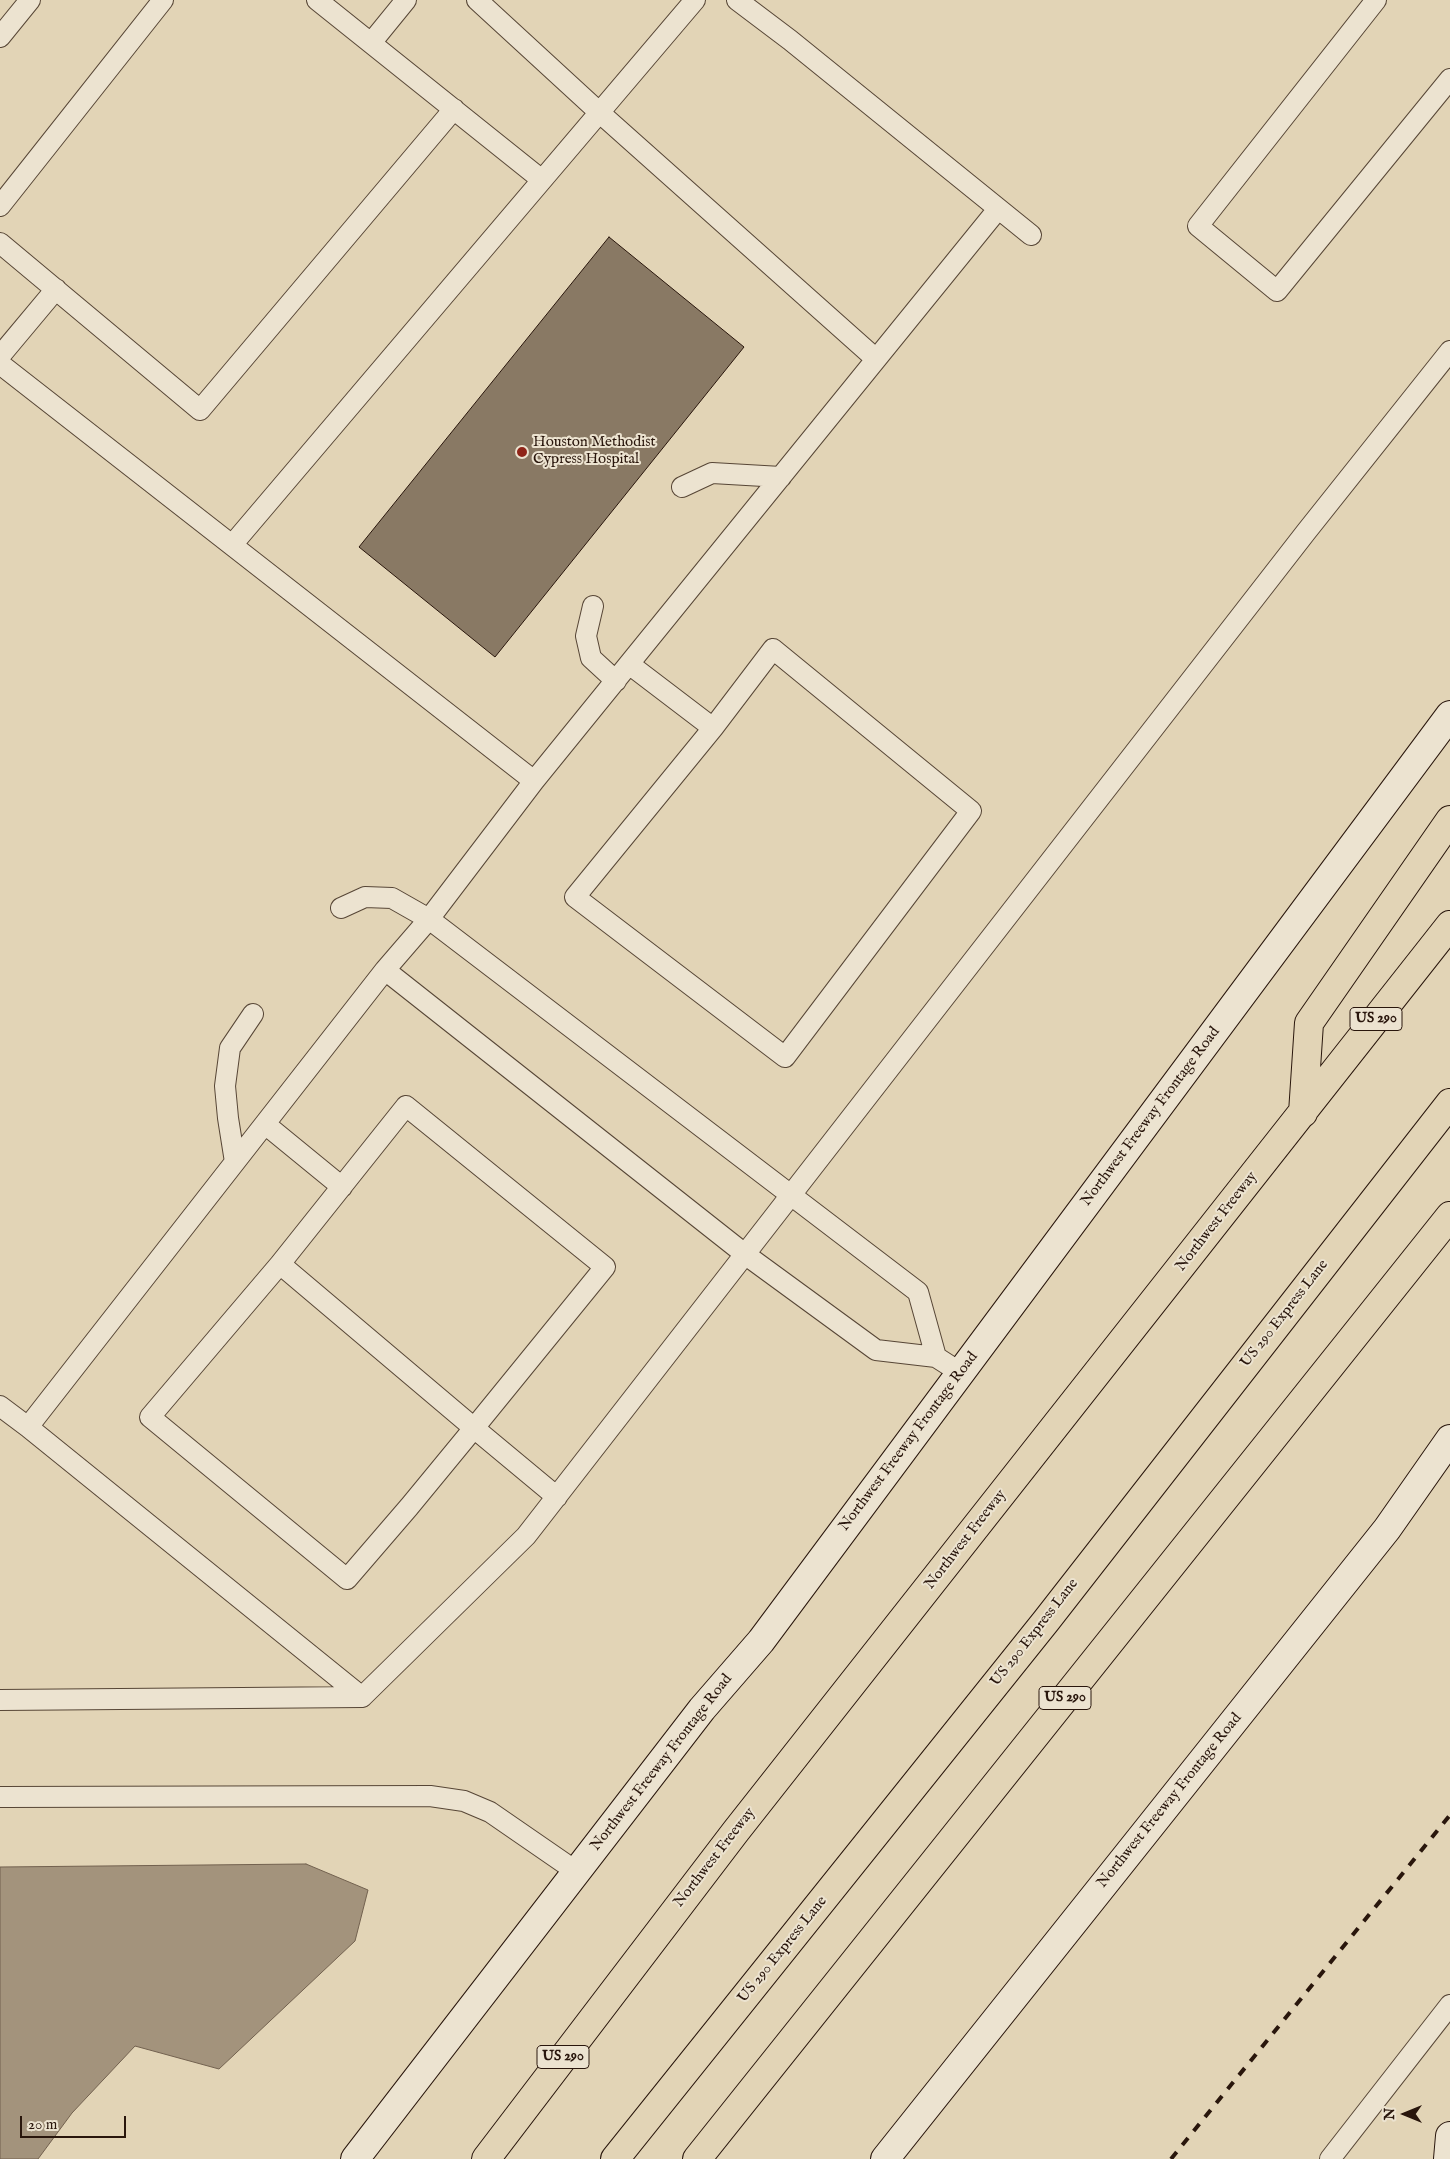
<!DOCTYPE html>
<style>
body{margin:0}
#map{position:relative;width:1450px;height:2159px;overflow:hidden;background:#e2d4b6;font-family:"IM FELL English",serif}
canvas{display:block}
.north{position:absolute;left:1380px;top:2089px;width:50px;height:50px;-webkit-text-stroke:4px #ece3d0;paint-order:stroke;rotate:270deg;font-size:14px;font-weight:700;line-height:20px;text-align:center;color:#29160c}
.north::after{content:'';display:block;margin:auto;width:18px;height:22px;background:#29160c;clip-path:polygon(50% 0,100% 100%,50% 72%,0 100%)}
.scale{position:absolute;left:20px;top:2116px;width:106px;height:22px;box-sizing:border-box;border:2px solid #29160c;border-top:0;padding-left:6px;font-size:15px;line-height:18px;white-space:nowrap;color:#29160c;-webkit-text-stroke:4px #ece3d0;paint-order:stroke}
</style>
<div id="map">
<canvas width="1450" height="2159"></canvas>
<div class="north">N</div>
<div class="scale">20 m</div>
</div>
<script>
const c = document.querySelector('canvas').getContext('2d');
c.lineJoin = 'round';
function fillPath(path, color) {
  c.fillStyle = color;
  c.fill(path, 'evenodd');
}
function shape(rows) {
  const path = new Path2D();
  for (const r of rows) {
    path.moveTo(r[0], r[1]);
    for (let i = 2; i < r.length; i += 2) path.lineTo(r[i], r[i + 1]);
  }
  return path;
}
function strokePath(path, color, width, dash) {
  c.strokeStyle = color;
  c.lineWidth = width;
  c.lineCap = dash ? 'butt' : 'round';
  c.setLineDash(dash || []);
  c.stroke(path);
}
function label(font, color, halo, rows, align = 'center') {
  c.font = font + ' "IM FELL English",serif';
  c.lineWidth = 4;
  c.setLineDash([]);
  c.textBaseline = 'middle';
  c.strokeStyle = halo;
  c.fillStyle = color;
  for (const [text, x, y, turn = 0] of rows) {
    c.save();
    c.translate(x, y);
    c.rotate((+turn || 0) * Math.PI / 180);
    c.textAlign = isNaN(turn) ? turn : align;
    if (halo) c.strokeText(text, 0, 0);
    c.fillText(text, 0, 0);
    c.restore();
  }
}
const water = shape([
 [306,1864,368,1890,355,1941,219,2069,135,2046,72,2113,38,2159,0,2159,0,1867,306,1864]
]);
fillPath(water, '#a3937c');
strokePath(water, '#72614f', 1);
const building = shape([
 [609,237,744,347,495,657,359,547,609,237]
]);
fillPath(building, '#897964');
strokePath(building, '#29160c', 1);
const lane = shape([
 [317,0,542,180],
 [477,0,600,113,876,359],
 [737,0,790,40,1031,235],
 [1376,0,1198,226,1277,291,1450,79],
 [0,37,30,0],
 [371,43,406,0],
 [0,206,163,0],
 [0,243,200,410,454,109],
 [0,356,56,289],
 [0,364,534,781,998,209],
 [682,487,712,473,781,477],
 [232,545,695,0],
 [593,606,586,636,591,658,616,681],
 [773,649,971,811,785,1057,575,897,713,728,773,649],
 [629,664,713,728],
 [341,908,365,897,392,898,429,919,918,1292,936,1357],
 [385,970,746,1255,876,1350,936,1357,961,1373],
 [406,1106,605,1267,474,1428,280,1264,406,1106],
 [265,1124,342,1187],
 [235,1162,228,1118,225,1086,230,1048,253,1014],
 [280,1264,150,1417,347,1579,409,1507,474,1428,557,1497],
 [0,1406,28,1427],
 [362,1697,28,1427,385,970,429,919,534,781],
 [0,1700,362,1697,526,1536,1306,532,1450,351],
 [0,1797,430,1796,464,1801,490,1812,577,1872],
 [1330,2159,1450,2005]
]);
const secondary = shape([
 [355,2159,702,1709,761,1641,1450,715],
 [885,2159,1387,1529,1450,1439],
 [1448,2159,1450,2136]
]);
const highway = shape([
 [1303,1113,1309,1023,1450,820],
 [486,2159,736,1831,1450,925],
 [615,2159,1046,1621,1450,1103],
 [697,2159,1450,1216]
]);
strokePath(lane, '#574636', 22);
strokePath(secondary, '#29160c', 30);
strokePath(highway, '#29160c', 30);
strokePath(lane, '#ece3d0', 20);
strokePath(secondary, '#ece3d0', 28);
strokePath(highway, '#e2d4b6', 28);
strokePath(shape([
 [1171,2159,1450,1815]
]), '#29160c', 4, [9, 9]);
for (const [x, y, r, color] of [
 [522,452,6,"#8f2418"]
]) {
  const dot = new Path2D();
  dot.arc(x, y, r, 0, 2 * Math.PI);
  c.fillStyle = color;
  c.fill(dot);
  strokePath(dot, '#ece3d0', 2);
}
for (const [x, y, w] of [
 [1376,1019,52],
 [1065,1698,52],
 [563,2057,52]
]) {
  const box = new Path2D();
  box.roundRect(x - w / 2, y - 11.5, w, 23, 4);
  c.fillStyle = '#ece3d0';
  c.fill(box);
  strokePath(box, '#29160c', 1);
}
label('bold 14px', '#29160c', null, [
 ["US 290",1376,1019],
 ["US 290",1065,1698],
 ["US 290",563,2057]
]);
label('15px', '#29160c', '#ece3d0', [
 ["Houston Methodist",533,443],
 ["Cypress Hospital",533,460]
], 'left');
label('15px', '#29160c', '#ece3d0', [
 ["Northwest Freeway Frontage Road",1151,1117,-53],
 ["Northwest Freeway",1217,1222,-52],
 ["US 290 Express Lane",1285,1314,-52],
 ["Northwest Freeway Frontage Road",909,1442,-53],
 ["Northwest Freeway",966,1540,-52],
 ["US 290 Express Lane",1035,1633,-52],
 ["Northwest Freeway Frontage Road",662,1763,-52],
 ["Northwest Freeway Frontage Road",1170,1801,-51],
 ["Northwest Freeway",715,1858,-52],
 ["US 290 Express Lane",783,1950,-51]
]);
</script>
